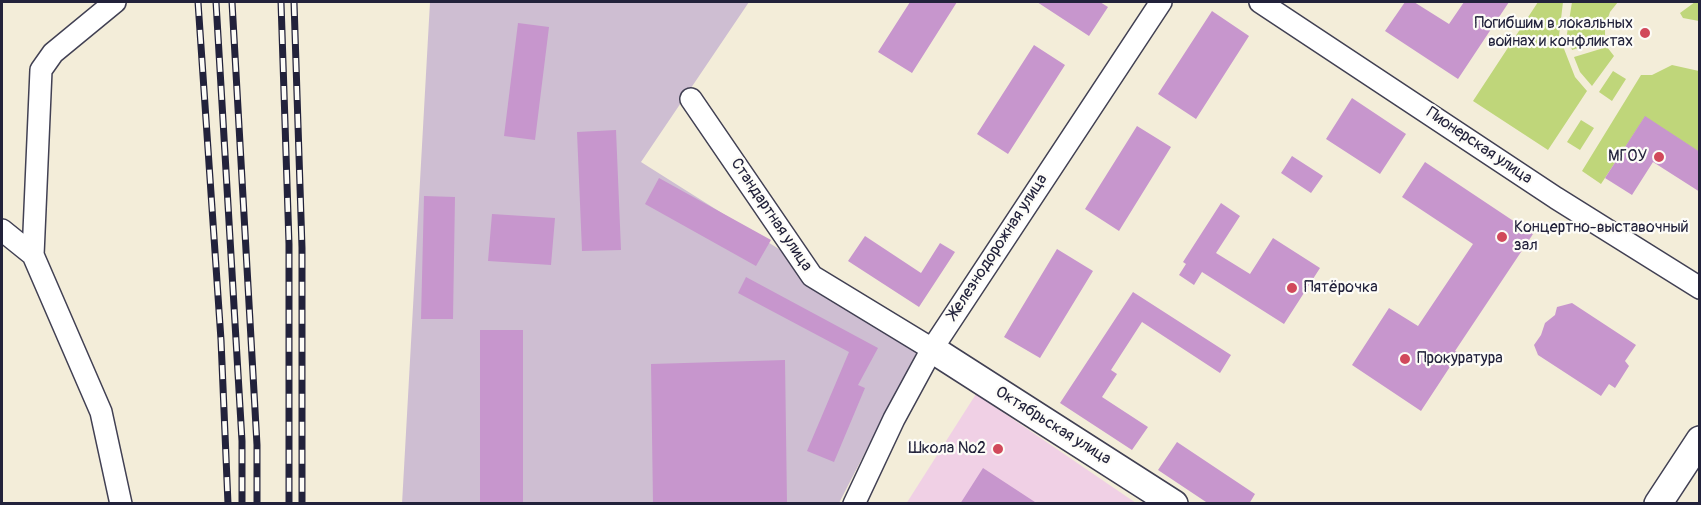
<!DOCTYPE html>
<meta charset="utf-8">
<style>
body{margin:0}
#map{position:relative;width:1701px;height:505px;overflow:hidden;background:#f3edd9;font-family:Pangolin,sans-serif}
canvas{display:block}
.frame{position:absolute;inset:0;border:3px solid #22223b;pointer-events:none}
</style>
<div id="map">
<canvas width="1701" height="505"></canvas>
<div class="frame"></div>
</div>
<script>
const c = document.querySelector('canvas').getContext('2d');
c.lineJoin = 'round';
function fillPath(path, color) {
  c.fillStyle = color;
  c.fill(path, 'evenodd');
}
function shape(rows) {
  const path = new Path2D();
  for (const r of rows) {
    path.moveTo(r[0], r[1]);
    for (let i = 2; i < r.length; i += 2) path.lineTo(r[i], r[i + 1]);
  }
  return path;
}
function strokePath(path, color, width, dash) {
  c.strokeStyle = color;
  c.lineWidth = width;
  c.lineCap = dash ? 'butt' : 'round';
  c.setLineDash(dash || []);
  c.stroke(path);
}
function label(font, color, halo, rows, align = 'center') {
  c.font = font + ' Pangolin,sans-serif';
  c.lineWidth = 4.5;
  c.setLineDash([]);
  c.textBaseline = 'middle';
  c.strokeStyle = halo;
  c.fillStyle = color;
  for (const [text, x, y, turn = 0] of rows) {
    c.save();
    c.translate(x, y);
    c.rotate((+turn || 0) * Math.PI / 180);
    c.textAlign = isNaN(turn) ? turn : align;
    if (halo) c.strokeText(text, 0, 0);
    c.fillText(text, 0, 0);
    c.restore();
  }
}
fillPath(shape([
 [976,394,1136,503,906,504]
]), '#f0d0e5');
fillPath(shape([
 [430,2,749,2,641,162,923,340,839,503,402,504]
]), '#cebed2');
fillPath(shape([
 [1538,2,1563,2,1559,36,1575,77,1587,91,1548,150,1473,101],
 [1572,2,1618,2,1610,12,1605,27,1605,39,1572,50,1567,34],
 [1695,2,1699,2,1699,21,1683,18,1680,13],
 [1607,47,1614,56,1592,86,1580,72,1574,57],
 [1672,65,1699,71,1699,152,1645,117,1601,184,1582,171,1641,75,1652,75],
 [1613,71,1626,79,1612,101,1599,92],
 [1581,120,1594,128,1580,150,1567,142]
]), '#bfd67a');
fillPath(shape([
 [910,2,957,2,912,73,878,52],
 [1037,2,1100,2,1108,7,1089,36],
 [1405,2,1414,2,1449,24,1464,2,1509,2,1458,79,1385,31],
 [1212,11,1249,36,1196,119,1158,94],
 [518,23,549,27,535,140,504,136],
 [1034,45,1065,65,1008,154,977,134],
 [1352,98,1406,134,1380,174,1326,139],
 [1645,116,1700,152,1700,192,1653,162,1632,195,1605,178],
 [1137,126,1171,147,1119,231,1085,209],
 [616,130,621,250,582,251,577,132],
 [1292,156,1323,176,1311,193,1281,173],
 [1425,162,1533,234,1455,351,1459,353,1421,411,1352,365,1389,308,1418,326,1473,244,1402,197],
 [659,178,771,240,756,266,645,204],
 [424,196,455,197,453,319,421,319],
 [1221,203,1240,216,1216,253,1250,274,1273,238,1320,268,1284,324,1202,272,1194,285,1179,275,1186,264,1183,262],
 [492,214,555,218,551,265,488,261],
 [865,236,921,273,940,243,955,252,919,307,848,261],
 [1057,249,1093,271,1040,358,1004,337],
 [746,277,878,348,858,385,865,388,834,462,807,451,849,352,738,293],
 [1133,292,1231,355,1220,373,1142,322,1111,370,1117,374,1102,397,1148,427,1132,450,1060,403],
 [1572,303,1636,345,1625,361,1629,366,1615,388,1609,384,1601,396,1538,355,1534,345,1541,335,1545,323,1555,315,1557,307],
 [480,330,523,330,523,504,480,504],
 [785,360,787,504,653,504,651,364],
 [1177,442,1255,494,1249,504,1209,504,1158,470],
 [983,468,1038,504,960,504]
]), '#c796cd');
const minor = shape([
 [115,2,53,53,41,70,33,255,101,412,121,504],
 [1260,2,1556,198,1700,288],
 [691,99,812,276,932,349],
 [2,230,33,255],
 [854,504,894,419,932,349,1161,2]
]);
const tertiary = shape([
 [932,349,1174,504],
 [1658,504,1700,440]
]);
strokePath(minor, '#414053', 24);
strokePath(tertiary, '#414053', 30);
strokePath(minor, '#fff', 21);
strokePath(tertiary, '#fff', 27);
const rail = shape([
 [198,2,221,340,228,504],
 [216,2,242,441,242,504],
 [232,2,257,445,257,504],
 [281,2,289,244,289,504],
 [294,2,302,248,302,504]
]);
strokePath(rail, '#22223b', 7);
strokePath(rail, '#fdfcf7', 4.5, [14]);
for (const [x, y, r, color] of [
 [1645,33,6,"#d1495b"],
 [1659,157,6,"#d1495b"],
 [1502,237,6,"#d1495b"],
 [1292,288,6,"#d1495b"],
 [1405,359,6,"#d1495b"],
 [998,449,6,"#d1495b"]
]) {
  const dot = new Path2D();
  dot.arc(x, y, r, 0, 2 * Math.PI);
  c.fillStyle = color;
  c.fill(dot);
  strokePath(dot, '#fdfcf7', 2);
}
label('16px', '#22223b', '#fdfcf7', [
 ["Погибшим в локальных",1633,24],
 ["войнах и конфликтах",1633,42],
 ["МГОУ",1647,157],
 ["Концертно-выставочный",1514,228,"left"],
 ["зал",1514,246,"left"],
 ["Пятёрочка",1304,288,"left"],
 ["Прокуратура",1417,359,"left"],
 ["Школа №2",986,449]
], 'right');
label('16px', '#22223b', '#fdfcf7', [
 ["Пионерская улица",1479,146,34],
 ["Стандартная улица",771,215,56],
 ["Железнодорожная улица",998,247,-57],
 ["Октябрьская улица",1053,426,32]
]);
</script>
